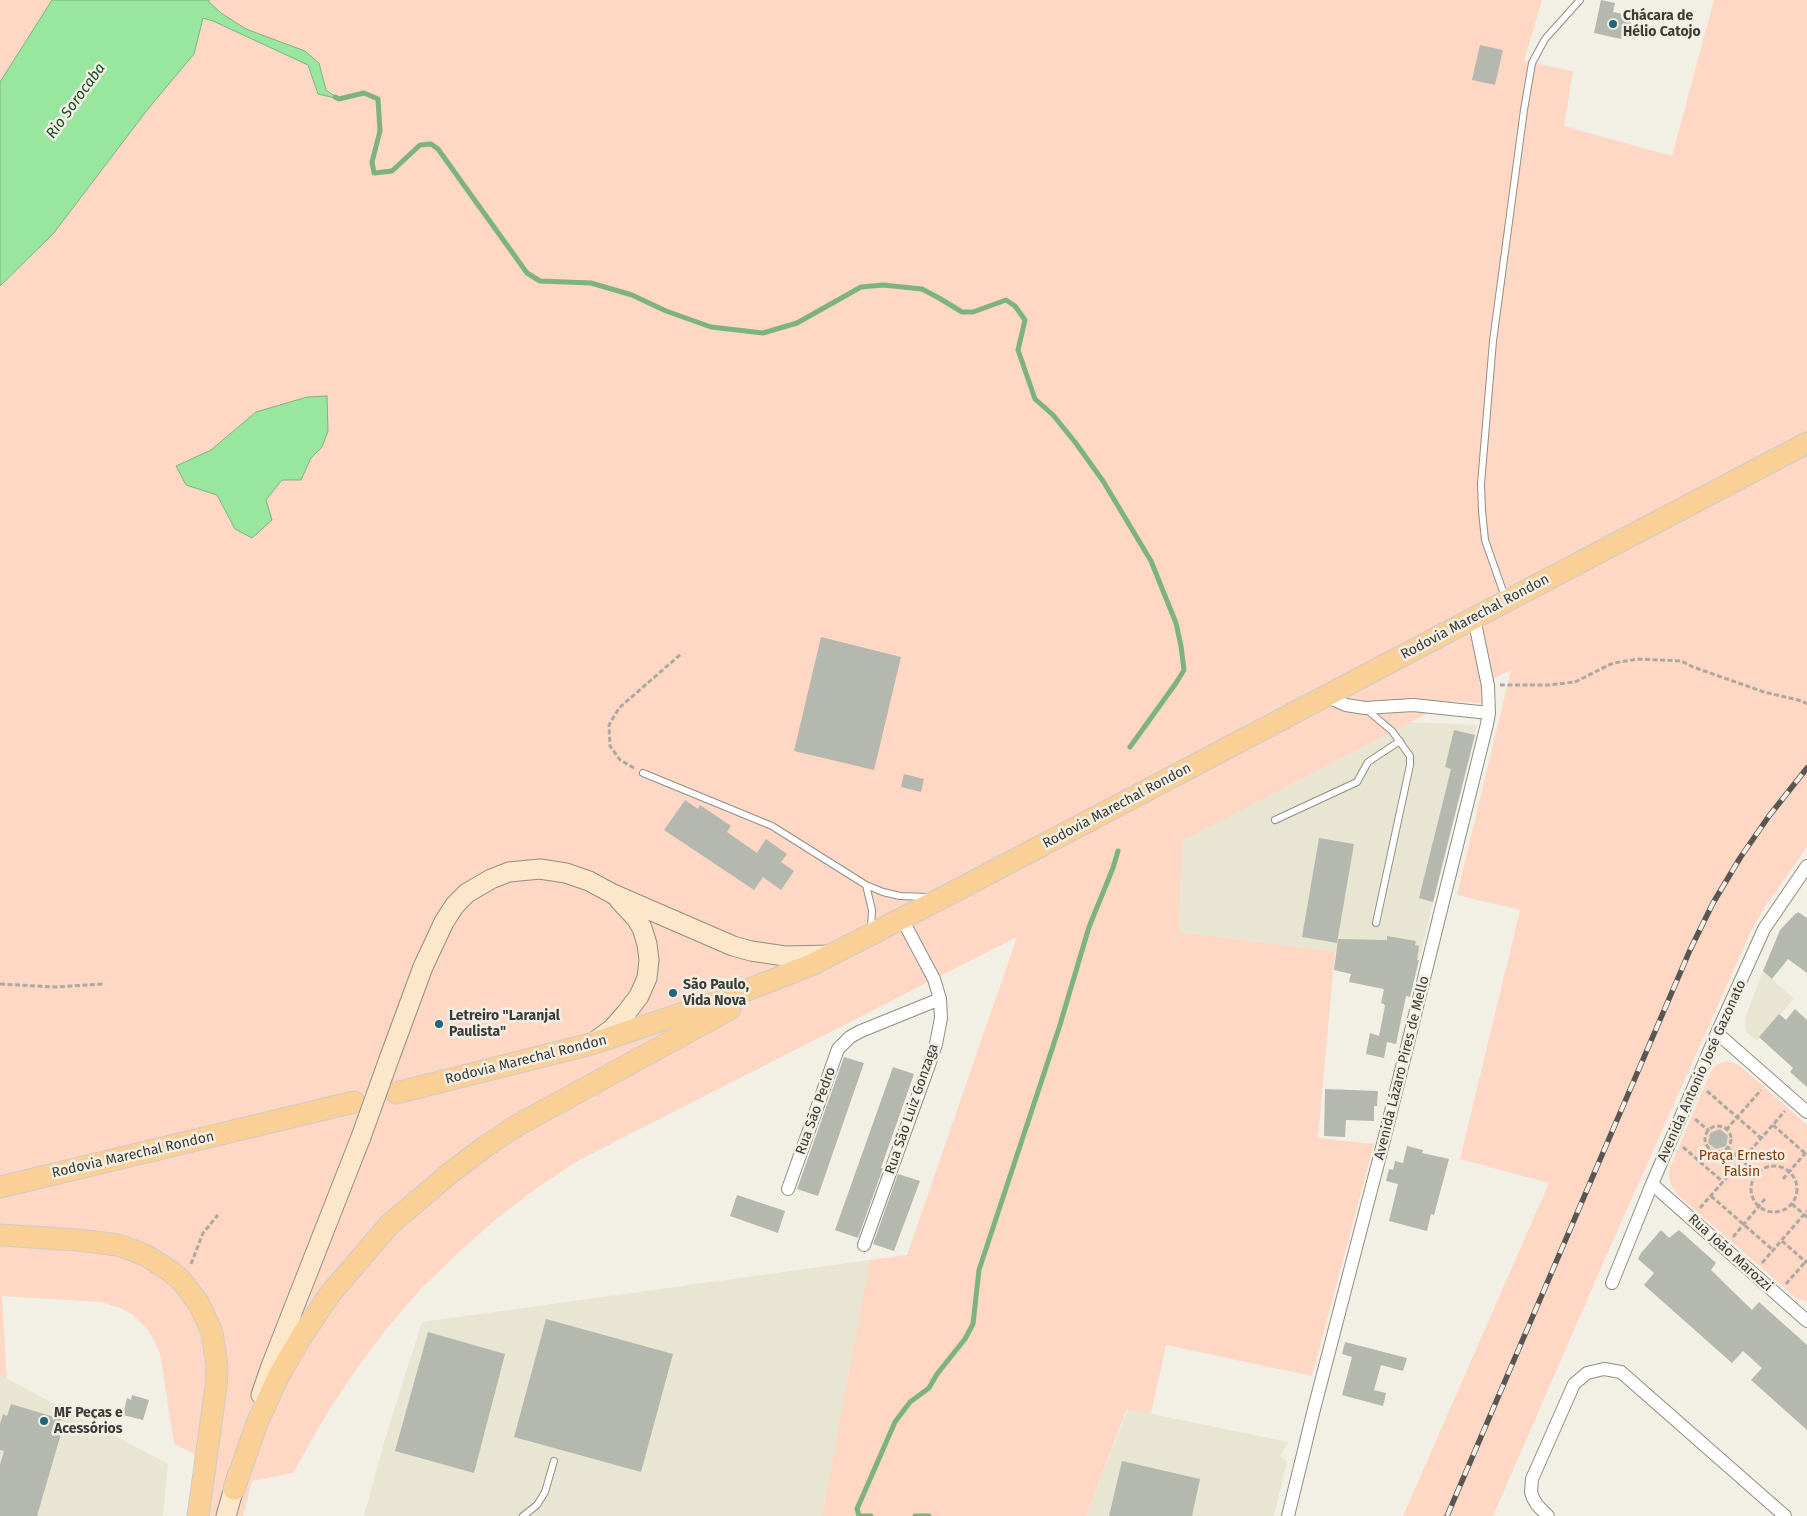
<!DOCTYPE html>
<meta charset="utf-8">
<style>
body{margin:0}
canvas{display:block;background:#f2efe5}
</style>
<canvas width="1807" height="1516"></canvas>
<script>
const c = document.querySelector('canvas').getContext('2d');
c.lineJoin = 'round';
function fillPath(path, color) {
  c.fillStyle = color;
  c.fill(path, 'evenodd');
}
function shape(rows) {
  const path = new Path2D();
  for (const r of rows) {
    if (r.length === 3) {
      path.moveTo(r[0] + r[2], r[1]);
      path.arc(r[0], r[1], r[2], 0, 2 * Math.PI);
      continue;
    }
    path.moveTo(r[0], r[1]);
    for (let i = 2; i < r.length; i += 2) path.lineTo(r[i], r[i + 1]);
  }
  return path;
}
function strokePath(path, color, width, dash) {
  c.strokeStyle = color;
  c.lineWidth = width;
  c.lineCap = dash ? 'butt' : 'round';
  c.setLineDash(dash || []);
  c.stroke(path);
}
function label(font, color, halo, rows, align = 'center') {
  c.font = font + ' "Fira Sans",sans-serif';
  c.lineWidth = 5;
  c.setLineDash([]);
  c.textBaseline = 'middle';
  c.strokeStyle = halo;
  c.fillStyle = color;
  for (const [text, x, y, turn = 0] of rows) {
    c.save();
    c.translate(x, y);
    c.rotate((+turn || 0) * Math.PI / 180);
    c.textAlign = isNaN(turn) ? turn : align;
    if (halo) c.strokeText(text, 0, 0);
    c.fillText(text, 0, 0);
    c.restore();
  }
}
fillPath(shape([
 [1410,722,1477,725,1419,960,1394,956,1335,952,1179,932,1182,841],
 [1763,971,1794,999,1756,1041,1746,1031,1745,1018],
 [870,1260,822,1516,364,1516,384,1442,422,1322],
 [0,1375,168,1464,163,1516,0,1516],
 [1128,1409,1288,1442,1280,1456,1287,1462,1274,1516,1086,1516]
]), '#e9e5d3');
fillPath(shape([
 [0,0,52,0,0,82],
 [209,0,1542,0,1524,61,1573,71,1564,126,1672,156,1714,0,1807,0,1807,847,1766,905,1751,931,1608,1252,1493,1516,1403,1516,1549,1183,1460,1159,1520,910,1457,895,1511,670,1481,685,1482,703,1451,701,1182,841,1179,932,1335,952,1318,1138,1374,1144,1312,1376,1166,1345,1151,1414,1127,1409,1086,1516,822,1516,870,1260,907,1255,1017,937,579,1160,537,1188,496,1219,458,1253,421,1289,388,1327,357,1368,329,1410,293,1473,252,1481,243,1516,204,1516,211,1462,174,1444,160,1353,149,1331,132,1314,120,1308,102,1302,2,1296,7,1379,0,1375,0,286,53,234,148,109,194,54,203,18,213,21,308,65,319,94,337,98,326,90,319,63,305,51,246,29,221,13,208,2],
 [256,412,322,446,311,458,301,480,282,480,266,500,235,529,217,495,177,465,211,450],
 [1727,1061,1739,1065,1807,1125,1807,1302,1796,1298,1677,1194,1670,1183,1669,1173,1671,1165,1711,1071,1716,1065]
]), '#fed7c5');
const water = shape([
 [52,0,209,0,209,2,221,13,246,29,305,51,319,63,326,90,339,99,318,94,308,65,213,21,203,18,194,54,148,109,53,234,0,286,0,82,52,0],
 [327,396,328,431,322,447,311,458,301,480,282,480,266,500,272,520,252,538,235,529,217,495,186,485,176,466,211,450,256,412,307,397,327,396]
]);
fillPath(water, '#99e69e');
strokePath(water, '#7db37f', 1);
strokePath(shape([
 [335,97,339,99,364,93,378,99,380,131,372,162,374,173,392,171,420,145,431,144,438,149,527,273,540,281,591,283,632,295,666,311,711,327,763,333,797,323,861,287,883,285,922,289,939,298,962,312,973,312,1006,300,1015,306,1025,320,1018,350,1035,399,1053,415,1075,442,1103,481,1151,561,1176,623,1181,646,1184,670,1176,683,1130,747],
 [871,1516,859,1516,857,1509,895,1422,910,1402,929,1388,937,1374,965,1339,973,1324,979,1270,1059,1028,1089,927,1113,868,1118,851],
 [915,1516,929,1516]
]), '#7db37f', 5);
fillPath(shape([
 [1601,0,1615,3,1613,12,1633,16,1628,36,1622,35,1621,39,1594,33],
 [1480,45,1503,50,1495,85,1472,80],
 [821,637,901,657,874,770,794,751],
 [1454,730,1475,735,1433,902,1419,898,1451,769,1445,767],
 [904,774,924,779,921,792,901,787],
 [685,800,698,809,700,805,731,826,727,832,757,853,766,839,787,854,781,862,794,871,781,890,763,877,754,890,664,830],
 [1319,838,1354,844,1337,943,1302,937],
 [1798,912,1807,918,1807,973,1788,959,1772,979,1763,971,1780,930,1796,913,1797,914],
 [1387,936,1416,941,1415,945,1419,946,1417,960,1419,960,1410,997,1406,996,1396,1044,1387,1042,1384,1058,1366,1054,1370,1033,1379,1036,1385,1006,1384,1004,1381,1003,1384,989,1349,982,1351,974,1334,970,1338,939,1387,940],
 [1795,1009,1807,1020,1807,1087,1790,1072,1793,1068,1759,1037,1779,1014,1786,1020],
 [844,1057,864,1063,818,1196,797,1189],
 [893,1067,914,1074,881,1168,883,1168,858,1238,835,1230],
 [1325,1089,1378,1091,1377,1106,1374,1106,1374,1121,1346,1120,1345,1137,1324,1136],
 [1720,1129,1728,1136,1726,1146,1716,1149,1708,1143,1710,1133],
 [1407,1146,1423,1150,1422,1153,1449,1159,1434,1215,1431,1214,1427,1231,1389,1221,1398,1184,1386,1181,1389,1169,1393,1170,1395,1161,1403,1163],
 [898,1174,920,1181,894,1251,873,1244],
 [737,1195,785,1211,778,1233,730,1216],
 [1661,1230,1669,1238,1679,1230,1716,1263,1711,1270,1752,1310,1759,1302,1807,1345,1807,1430,1751,1380,1762,1368,1743,1351,1732,1363,1644,1285,1654,1273,1638,1259,1641,1253],
 [546,1319,673,1354,641,1472,514,1437],
 [428,1332,505,1354,474,1473,395,1451],
 [1345,1342,1407,1358,1403,1371,1381,1365,1374,1390,1386,1393,1383,1406,1342,1395,1352,1357,1342,1354],
 [132,1395,149,1400,143,1420,123,1415,127,1398,131,1400],
 [11,1404,61,1419,59,1426,63,1427,37,1516,0,1516,0,1465,4,1451,0,1450,0,1424,3,1414,7,1416],
 [1122,1461,1200,1479,1192,1516,1109,1516]
]), '#b5b8ae');
const lane = shape([
 [1505,597,1485,540,1482,511,1481,484,1493,341,1524,110,1532,63,1545,39,1580,0],
 [1366,709,1392,731,1410,756,1410,765,1376,923],
 [643,773,772,826,866,885,883,892,900,896,928,897],
 [1275,820,1357,782,1368,762,1400,741],
 [866,885,872,910,871,929],
 [523,1516,537,1505,545,1492,554,1461]
]);
const street = shape([
 [1325,696,1346,705,1365,708,1413,705,1489,713],
 [1717,1033,1807,1112],
 [1652,1184,1807,1321],
 [788,1189,838,1049,850,1037,861,1031,940,999],
 [864,1245,929,1065,936,1044,941,1018,940,999,934,979,902,919],
 [1612,1283,1652,1184,1717,1033,1764,929,1807,866],
 [1288,1516,1314,1409,1383,1144,1487,724,1489,713,1488,686,1474,618],
 [1548,1516,1537,1505,1533,1498,1531,1492,1532,1479,1574,1384,1587,1373,1604,1369,1621,1372,1785,1516]
]);
const secondary = shape([
 [597,1040,612,1029,627,1012,639,996,647,978,649,960,647,944,642,928,636,918,619,900],
 [389,1059,423,967,444,922,455,905,467,893,491,879,509,872,540,869,566,873,589,881,613,894,733,946,751,951,785,956,831,955],
 [261,1395,271,1366,361,1137],
 [226,1516,238,1474]
]);
const primary = shape([
 [396,1093,591,1044,714,1003,811,965,942,898,1807,443],
 [0,1187,354,1102],
 [0,1235,78,1240,118,1245,132,1250,147,1256,170,1271,181,1280,199,1304,212,1332,217,1366,216,1387,198,1516],
 [234,1489,257,1423,279,1375,303,1334,330,1294,390,1224,449,1174,483,1148,516,1126,730,1009]
]);
strokePath(lane, '#908e84', 8);
strokePath(street, '#908e84', 14);
strokePath(secondary, '#908e84', 21);
strokePath(primary, '#cccccb', 23);
strokePath(shape([
 [1500,685,1549,685,1575,682,1613,663,1639,659,1681,661,1693,667,1764,692,1802,701,1807,704],
 [634,768,620,760,610,746,609,725,619,708,681,654],
 [0,984,55,987,104,984],
 [1707,1091,1761,1138],
 [1695,1119,1709,1131],
 [1773,1125,1807,1155],
 [1718,1139,13],
 [1726,1130,1761,1090],
 [1683,1147,1723,1182],
 [1728,1148,1757,1174],
 [1699,1162,1710,1149],
 [1774,1189,23],
 [1783,1179,1807,1151],
 [1711,1196,1773,1250],
 [1792,1204,1807,1217],
 [1700,1208,1785,1111],
 [1733,1237,1765,1199],
 [1782,1241,1807,1263],
 [1762,1263,1807,1211],
 [191,1264,203,1233,218,1215],
 [1786,1284,1807,1260]
]), '#aca9a1', 3, [5, 2.5]);
strokePath(lane, '#fff', 6);
strokePath(street, '#fff', 12);
strokePath(secondary, '#fde7cb', 19);
strokePath(primary, '#fbd097', 21);
const rail = shape([
 [1447,1516,1690,950,1713,903,1740,858,1769,816,1807,768]
]);
strokePath(rail, '#585751', 5.5);
strokePath(rail, '#f2efe5', 4, [11]);
const secondaryBridge = shape([
 [361,1137,389,1059]
]);
strokePath(secondaryBridge, '#908e84', 21, []);
strokePath(secondaryBridge, '#fde7cb', 19);
for (const [x, y, r, color] of [
 [1613,24,5,"#236478"],
 [673,993,5,"#236478"],
 [439,1024,5,"#236478"],
 [44,1421,5,"#236478"]
]) {
  const dot = new Path2D();
  dot.arc(x, y, r, 0, 2 * Math.PI);
  c.fillStyle = color;
  c.fill(dot);
  strokePath(dot, '#f2efe5', 2);
}
label('bold 14px', '#3c3b36', '#f2efe5', [
 ["Chácara de",1623,16],
 ["Hélio Catojo",1623,32],
 ["São Paulo,",683,985],
 ["Vida Nova",683,1001],
 ["Letreiro \"Laranjal",449,1016],
 ["Paulista\"",449,1032],
 ["MF Peças e",54,1413],
 ["Acessórios",54,1429]
], 'left');
label('14px', '#3c3b36', '#f2efe5', [
 ["Rodovia Marechal Rondon",1475,617,-28],
 ["Rodovia Marechal Rondon",1117,806,-28],
 ["Rodovia Marechal Rondon",526,1060,-14],
 ["Avenida Lázaro Pires de Mello",1402,1068,-76],
 ["Avenida Antonio José Gazonato",1702,1071,-66],
 ["Rua São Luiz Gonzaga",912,1109,-71],
 ["Rua São Pedro",816,1111,-70],
 ["Rodovia Marechal Rondon",133,1155,-13],
 ["Rua João Marozzi",1730,1253,42]
]);
label('14px', '#893703', '#f2efe5', [
 ["Praça Ernesto",1742,1156],
 ["Falsin",1742,1172]
]);
label('italic 15px', '#184d20', '#f2efe5', [
 ["Rio Sorocaba",76,101,-54]
]);
</script>
